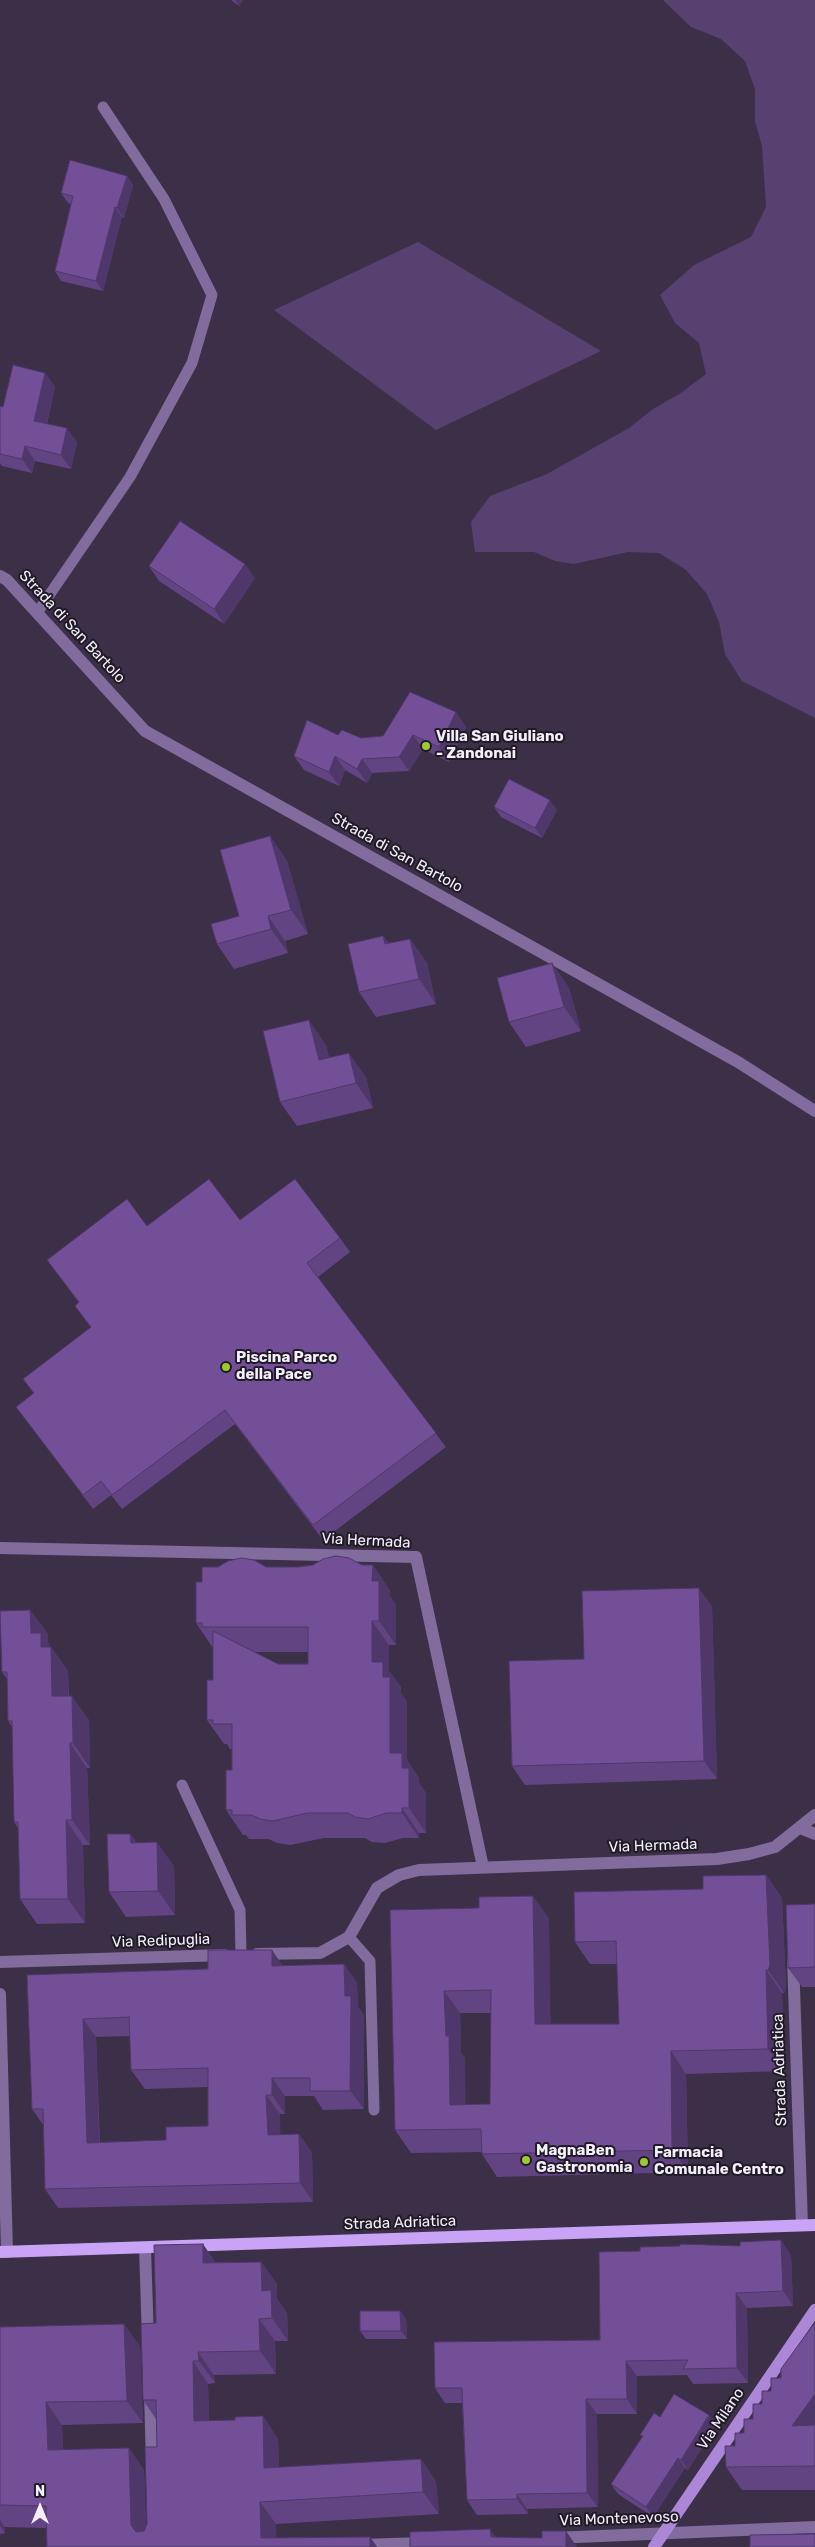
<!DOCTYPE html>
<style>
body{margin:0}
#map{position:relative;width:815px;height:2547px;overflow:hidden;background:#3b3047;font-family:Rubik,sans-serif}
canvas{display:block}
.north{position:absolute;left:15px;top:2482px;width:50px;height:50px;-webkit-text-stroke:4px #1f1a25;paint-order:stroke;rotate:0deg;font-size:14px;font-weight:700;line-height:20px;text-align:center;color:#f4eefd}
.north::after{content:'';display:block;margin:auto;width:18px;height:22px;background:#f4eefd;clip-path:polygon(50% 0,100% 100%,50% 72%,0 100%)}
</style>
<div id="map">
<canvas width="815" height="2547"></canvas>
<div class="north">N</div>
</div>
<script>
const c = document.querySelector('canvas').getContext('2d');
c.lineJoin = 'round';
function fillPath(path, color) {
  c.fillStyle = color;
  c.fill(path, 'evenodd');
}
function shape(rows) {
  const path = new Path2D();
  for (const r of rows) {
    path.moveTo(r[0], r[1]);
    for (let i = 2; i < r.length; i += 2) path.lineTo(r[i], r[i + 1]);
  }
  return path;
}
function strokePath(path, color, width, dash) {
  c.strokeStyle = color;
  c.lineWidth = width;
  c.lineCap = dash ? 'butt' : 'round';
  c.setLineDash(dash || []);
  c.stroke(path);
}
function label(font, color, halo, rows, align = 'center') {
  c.font = font + ' Rubik,sans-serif';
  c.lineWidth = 4;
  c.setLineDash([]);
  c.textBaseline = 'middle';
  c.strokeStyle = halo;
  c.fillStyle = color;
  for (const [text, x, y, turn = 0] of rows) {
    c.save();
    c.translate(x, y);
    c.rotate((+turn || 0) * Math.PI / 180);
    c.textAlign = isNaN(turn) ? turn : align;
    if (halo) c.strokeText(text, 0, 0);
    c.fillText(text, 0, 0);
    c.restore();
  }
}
fillPath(shape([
 [663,0,815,0,815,718,742,681,725,654,719,622,707,594,686,570,659,553,628,552,574,564,555,561,534,552,475,552,471,522,490,496,547,474,629,428,653,409,681,393,706,374,699,343,675,323,660,295,694,265,751,237,766,207,762,146,755,121,755,89,745,61,721,39,691,27],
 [418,242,601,351,436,430,274,310]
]), '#574170');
strokePath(shape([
 [37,613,130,477,192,363,212,295,164,199,103,107],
 [182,1785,240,1910,241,1955],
 [349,1937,370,1961,374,2110]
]), '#826b9d', 11);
strokePath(shape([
 [0,576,7,580,145,731,738,1062,815,1111],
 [0,1548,416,1557,483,1867],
 [800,1828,815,1834],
 [257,1954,320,1953,349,1937,377,1888,399,1875,419,1870,717,1859,749,1854,775,1847,815,1815],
 [793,1958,802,2225],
 [0,1962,225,1955],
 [0,1994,7,2252],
 [145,2248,148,2340],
 [150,2393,152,2463],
 [553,2538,815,2527],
 [358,2545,425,2543]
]), '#826b9d', 12);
strokePath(shape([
 [654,2547,815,2310]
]), '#ad87d7', 12);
strokePath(shape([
 [0,2252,815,2225]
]), '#c9a3f5', 12);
fillPath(shape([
 [231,0,243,0,239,6],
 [127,176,133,185,124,218,122,217,103,291,61,281,55,271,71,204,68,203,61,193],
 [45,373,55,387,47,424,77,442,71,469,35,461,32,473,2,466,0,463,0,406,3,407],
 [149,566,255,578,224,624,159,581],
 [456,712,466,727,449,762,423,749,409,771,372,773,367,783,345,770,339,786,304,770,294,756,338,735,361,738,383,736],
 [494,807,557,810,542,838,501,817],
 [270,836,287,861,308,934,285,941,288,953,234,969,217,944,239,916],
 [383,936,389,943,410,939,427,963,436,1004,376,1017,359,992],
 [552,963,569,988,581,1031,526,1047,509,1022],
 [326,1045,329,1058,366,1077,373,1108,297,1126,280,1102],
 [240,1220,340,1238,350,1252,318,1277,446,1447,323,1540,235,1424,122,1509,111,1495,93,1509,16,1407,34,1394,23,1379,91,1328,75,1306,79,1303,47,1260,147,1226],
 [266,1567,390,1590,390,1596,396,1605,396,1645,389,1645,389,1671,401,1687,401,1693,407,1702,407,1760,419,1778,419,1783,426,1793,426,1833,419,1833,419,1838,403,1838,385,1843,372,1842,365,1838,324,1838,290,1845,277,1843,269,1839,249,1839,246,1835,243,1835,226,1810,232,1770,232,1749,230,1749,227,1744,224,1744,207,1720,213,1680,213,1648,196,1623,202,1582],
 [254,1652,308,1652,308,1664,278,1664],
 [712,1606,717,1779,525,1785,512,1766,584,1659],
 [30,1610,48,1634,48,1643,68,1671,69,1696,89,1720,90,1768,87,1768,90,1845,83,1845,85,1923,37,1924,20,1899,18,1828,14,1822,12,1727,8,1721,7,1679,2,1672],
 [130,1834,136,1842,174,1866,175,1915,126,1917,109,1892],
 [766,1875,782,1898,786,1988,784,1993,782,1993,784,2071,686,2074,688,2172,497,2177,482,2154,482,2152,411,2153,395,2130,390,1910,549,1918,550,2024,619,2024,617,1964,590,1964,575,1942,703,1889],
 [460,2013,491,2013,490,2104,465,2104,465,2058,461,2053],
 [815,1904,815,1987,802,1987,788,1968],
 [344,1964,357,1983,358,2007,364,2015,364,2109,323,2110,314,2096,285,2096,285,2114,280,2114,280,2135,299,2134,312,2153,313,2202,58,2208,45,2189,44,2126,32,2109,27,1975],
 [130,2036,131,2070,145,2089,208,2087,208,2126,166,2140,100,2142,96,2037],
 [791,2255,793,2306,747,2308,748,2383,693,2384,687,2375,637,2376,637,2414,597,2414,598,2507,527,2509,528,2514,477,2515,467,2500,462,2403,445,2403,435,2388,600,2340],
 [216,2262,261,2262,277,2284,277,2299,287,2313,288,2341,275,2341,276,2374,214,2375,215,2383,208,2384,209,2421,235,2420,263,2416,278,2439,279,2468,421,2459,436,2482,439,2514,276,2524,276,2538,370,2537,377,2547,47,2547,46,2528,5,2527,5,2533,0,2534,0,2327,124,2324,140,2347,143,2423,62,2425,63,2450,129,2448,144,2470,146,2526,147,2524,157,2447,156,2419,143,2400,156,2323],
 [400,2311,406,2319,407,2339,366,2339,360,2331],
 [815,2325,815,2490,742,2490,726,2467,735,2446,762,2404,781,2378],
 [709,2415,716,2425,688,2470,685,2468,653,2517,618,2494,611,2484,642,2437,640,2435,660,2417]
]), '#634483');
fillPath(shape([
 [235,0,243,0,239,6],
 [127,176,133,185,124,218,117,208],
 [115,207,122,217,103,291,96,281],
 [45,373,55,387,44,435,34,421],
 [67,428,77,442,71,469,61,455],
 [25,446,35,461,32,473,22,459],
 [245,564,255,578,224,624,214,609],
 [456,712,466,727,449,762,439,747],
 [413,735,423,749,409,771,399,757],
 [335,756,345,770,339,786,329,772],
 [362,759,372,773,367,783,357,769],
 [550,800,557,810,542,838,535,828],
 [270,836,287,861,308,934,291,910],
 [268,916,285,941,288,953,271,929],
 [383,936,401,960,385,944],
 [410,939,427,963,436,1004,419,979],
 [552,963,569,988,581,1031,564,1007],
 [309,1020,326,1045,336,1085,319,1060],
 [349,1053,366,1077,373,1108,356,1083],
 [373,1565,390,1590,390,1596,396,1605,396,1645,379,1621,372,1581],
 [699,1588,712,1606,717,1779,704,1761],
 [30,1610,48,1634,48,1643,68,1671,69,1720,52,1696,31,1633],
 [372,1621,389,1645,389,1671,401,1687,401,1693,407,1702,407,1760,419,1778,419,1783,426,1793,426,1833,409,1808,390,1753,372,1662],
 [72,1696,89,1720,90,1768,73,1743],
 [70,1743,87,1768,90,1845,72,1820],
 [402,1808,419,1833,419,1838,402,1813],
 [66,1820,83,1845,85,1923,68,1899],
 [130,1834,148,1859,131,1843],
 [157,1842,174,1866,175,1915,158,1891],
 [766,1875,782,1898,786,1988,784,1993,768,1970],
 [533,1896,549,1918,551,2046,535,2024],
 [272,1950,285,1969,272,1966],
 [344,1964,357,1983,358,2007,364,2015,364,2109,350,2091,345,1996],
 [766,1970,782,1993,784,2071,768,2049],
 [444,1991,460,2013,461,2053,465,2058,466,2127,450,2105,446,2036],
 [83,2019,96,2037,100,2161,87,2143],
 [671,2051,686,2074,688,2172,672,2150],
 [272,2078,285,2096,285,2114,272,2095],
 [266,2095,280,2114,281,2154,268,2135],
 [299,2134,312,2153,313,2202,300,2183],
 [781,2240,791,2255,793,2306,783,2291],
 [203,2244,218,2266,203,2263],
 [261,2262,277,2284,277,2299,287,2313,288,2341,272,2318,262,2291],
 [736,2293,747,2308,748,2383,737,2368],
 [400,2311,406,2319,407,2339,401,2331],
 [259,2319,275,2341,276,2374,260,2351],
 [124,2324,140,2347,143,2423,127,2401],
 [198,2352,214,2375,215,2383,199,2361],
 [193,2361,208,2384,210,2444,194,2421],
 [626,2361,637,2376,637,2414,627,2399],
 [815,2394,815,2439,792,2426],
 [586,2399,597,2414,598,2507,587,2493],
 [46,2402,62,2425,64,2473,48,2450],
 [709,2415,716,2425,688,2470,681,2460],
 [263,2416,278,2439,280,2491,264,2468],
 [129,2448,144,2470,147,2547,131,2525],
 [678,2458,685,2468,653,2517,646,2507],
 [421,2459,436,2482,439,2514,423,2492],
 [517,2494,527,2509,528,2514,517,2499],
 [260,2502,276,2524,277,2547,261,2538],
 [0,2520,5,2527,5,2533,0,2526],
 [490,2529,503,2547,491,2537],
 [566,2531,577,2547,566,2547],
 [370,2537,377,2547,370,2547]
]), '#50376a');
const building = shape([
 [70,160,127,176,117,208,115,207,96,281,55,271,73,196,61,193,70,160],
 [13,365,45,373,34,421,67,428,61,455,25,446,22,459,0,454,0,406,3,407,13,365],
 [180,521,245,564,214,609,149,566,180,521],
 [410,692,456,712,439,747,413,735,399,757,362,759,357,769,335,756,329,772,294,756,307,720,338,735,342,730,361,738,383,736,410,692],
 [509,779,550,800,535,828,494,807,509,779],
 [270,836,291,910,268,916,271,929,217,944,211,924,239,916,220,850,270,836],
 [383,936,385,944,410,939,419,979,359,992,348,944,383,936],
 [552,963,564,1007,509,1022,497,978,552,963],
 [309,1020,319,1060,349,1053,356,1083,280,1102,263,1031,309,1020],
 [209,1179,240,1220,295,1179,340,1238,307,1263,436,1433,313,1525,225,1410,112,1495,101,1481,83,1495,16,1407,34,1393,23,1379,91,1327,75,1306,79,1302,47,1260,127,1199,147,1226,209,1179],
 [336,1556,349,1558,362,1565,373,1565,372,1581,379,1581,379,1621,372,1621,372,1662,383,1662,383,1677,390,1677,390,1753,402,1753,402,1768,409,1768,409,1808,402,1808,402,1813,386,1813,368,1819,355,1817,348,1813,307,1813,273,1821,260,1819,252,1815,232,1815,232,1810,226,1810,226,1770,232,1770,232,1724,213,1724,213,1720,207,1720,207,1680,213,1680,213,1631,278,1664,308,1664,308,1627,202,1627,202,1623,196,1623,196,1582,202,1582,202,1567,218,1567,228,1561,241,1558,254,1560,266,1567,298,1567,313,1565,323,1559,336,1556],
 [699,1588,704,1761,512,1766,509,1661,584,1659,582,1591,699,1588],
 [30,1610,31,1633,41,1633,41,1647,51,1647,52,1696,72,1696,73,1743,70,1743,72,1820,66,1820,68,1899,20,1899,18,1822,14,1822,12,1721,8,1721,7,1672,2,1672,0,1611,30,1610],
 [107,1834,130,1834,131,1843,157,1842,158,1891,109,1892,107,1834],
 [766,1875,770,1965,768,1970,766,1970,768,2049,671,2051,672,2150,482,2154,481,2129,395,2130,390,1910,479,1908,479,1897,533,1896,535,2024,619,2024,616,1941,575,1942,574,1892,703,1889,703,1876,766,1875],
 [491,1990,490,2104,450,2105,449,2036,446,2036,444,1991,491,1990],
 [815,1904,815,1967,788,1968,786,1905,815,1904],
 [208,1950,272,1950,272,1966,344,1964,345,1996,351,1996,350,2091,310,2091,310,2078,272,2078,272,2095,266,2095,268,2135,299,2134,300,2183,45,2189,43,2109,32,2109,27,1975,208,1969,208,1950],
 [129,2017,131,2070,208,2068,208,2126,166,2127,166,2140,87,2143,83,2019,129,2017],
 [781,2240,783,2291,736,2293,737,2368,683,2369,688,2360,626,2361,627,2399,586,2399,587,2493,517,2494,517,2499,467,2500,462,2388,435,2388,434,2342,600,2340,599,2252,640,2251,640,2247,680,2246,680,2244,740,2246,740,2242,781,2240],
 [203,2244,203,2263,261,2262,262,2291,271,2290,272,2318,259,2319,260,2351,198,2352,199,2361,193,2361,194,2421,235,2420,235,2417,263,2416,264,2468,421,2459,423,2492,260,2502,261,2538,370,2537,370,2547,47,2547,46,2506,0,2505,0,2327,124,2324,127,2401,46,2402,48,2450,129,2448,131,2525,136,2532,144,2531,147,2524,145,2447,157,2447,156,2400,143,2400,141,2324,156,2323,154,2245,203,2244],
 [360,2311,400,2311,401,2331,360,2331,360,2311],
 [813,2325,815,2325,815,2394,792,2426,815,2425,815,2466,726,2467,725,2446,735,2446,735,2433,744,2433,744,2419,753,2419,753,2404,762,2404,762,2391,771,2391,771,2378,781,2378,781,2369,813,2325],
 [674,2394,709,2415,681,2460,678,2458,646,2507,611,2484,643,2436,640,2435,654,2413,660,2417,674,2394],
 [490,2529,491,2537,542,2538,542,2531,566,2531,566,2547,410,2547,410,2532,490,2529],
 [815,2534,815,2547,750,2547,750,2535,815,2534]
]);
fillPath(building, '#734f98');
strokePath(building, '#50376a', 1);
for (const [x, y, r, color] of [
 [426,746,5,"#9dca30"],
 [226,1367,5,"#9dca30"],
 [526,2160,5,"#9dca30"],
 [644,2162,5,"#9dca30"]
]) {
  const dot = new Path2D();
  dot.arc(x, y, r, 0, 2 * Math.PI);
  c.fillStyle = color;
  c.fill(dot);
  strokePath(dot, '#1f1a25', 2);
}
label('15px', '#f4eefd', '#1f1a25', [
 ["Strada di San Bartolo",72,627,47],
 ["Strada di San Bartolo",397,853,29],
 ["Via Hermada",366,1541,3],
 ["Via Hermada",653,1846,-2],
 ["Via Redipuglia",161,1941,-2],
 ["Strada Adriatica",780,2070,-92],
 ["Strada Adriatica",400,2223,-2],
 ["Via Milano",721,2419,-56],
 ["Via Montenevoso",619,2519,-2]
]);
label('bold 15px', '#f4eefd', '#1f1a25', [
 ["Villa San Giuliano",436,737],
 ["- Zandonai",436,754],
 ["Piscina Parco",236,1358],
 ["della Pace",236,1375],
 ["MagnaBen",536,2151],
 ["Gastronomia",536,2168],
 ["Farmacia",654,2153],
 ["Comunale Centro",654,2170]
], 'left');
</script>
